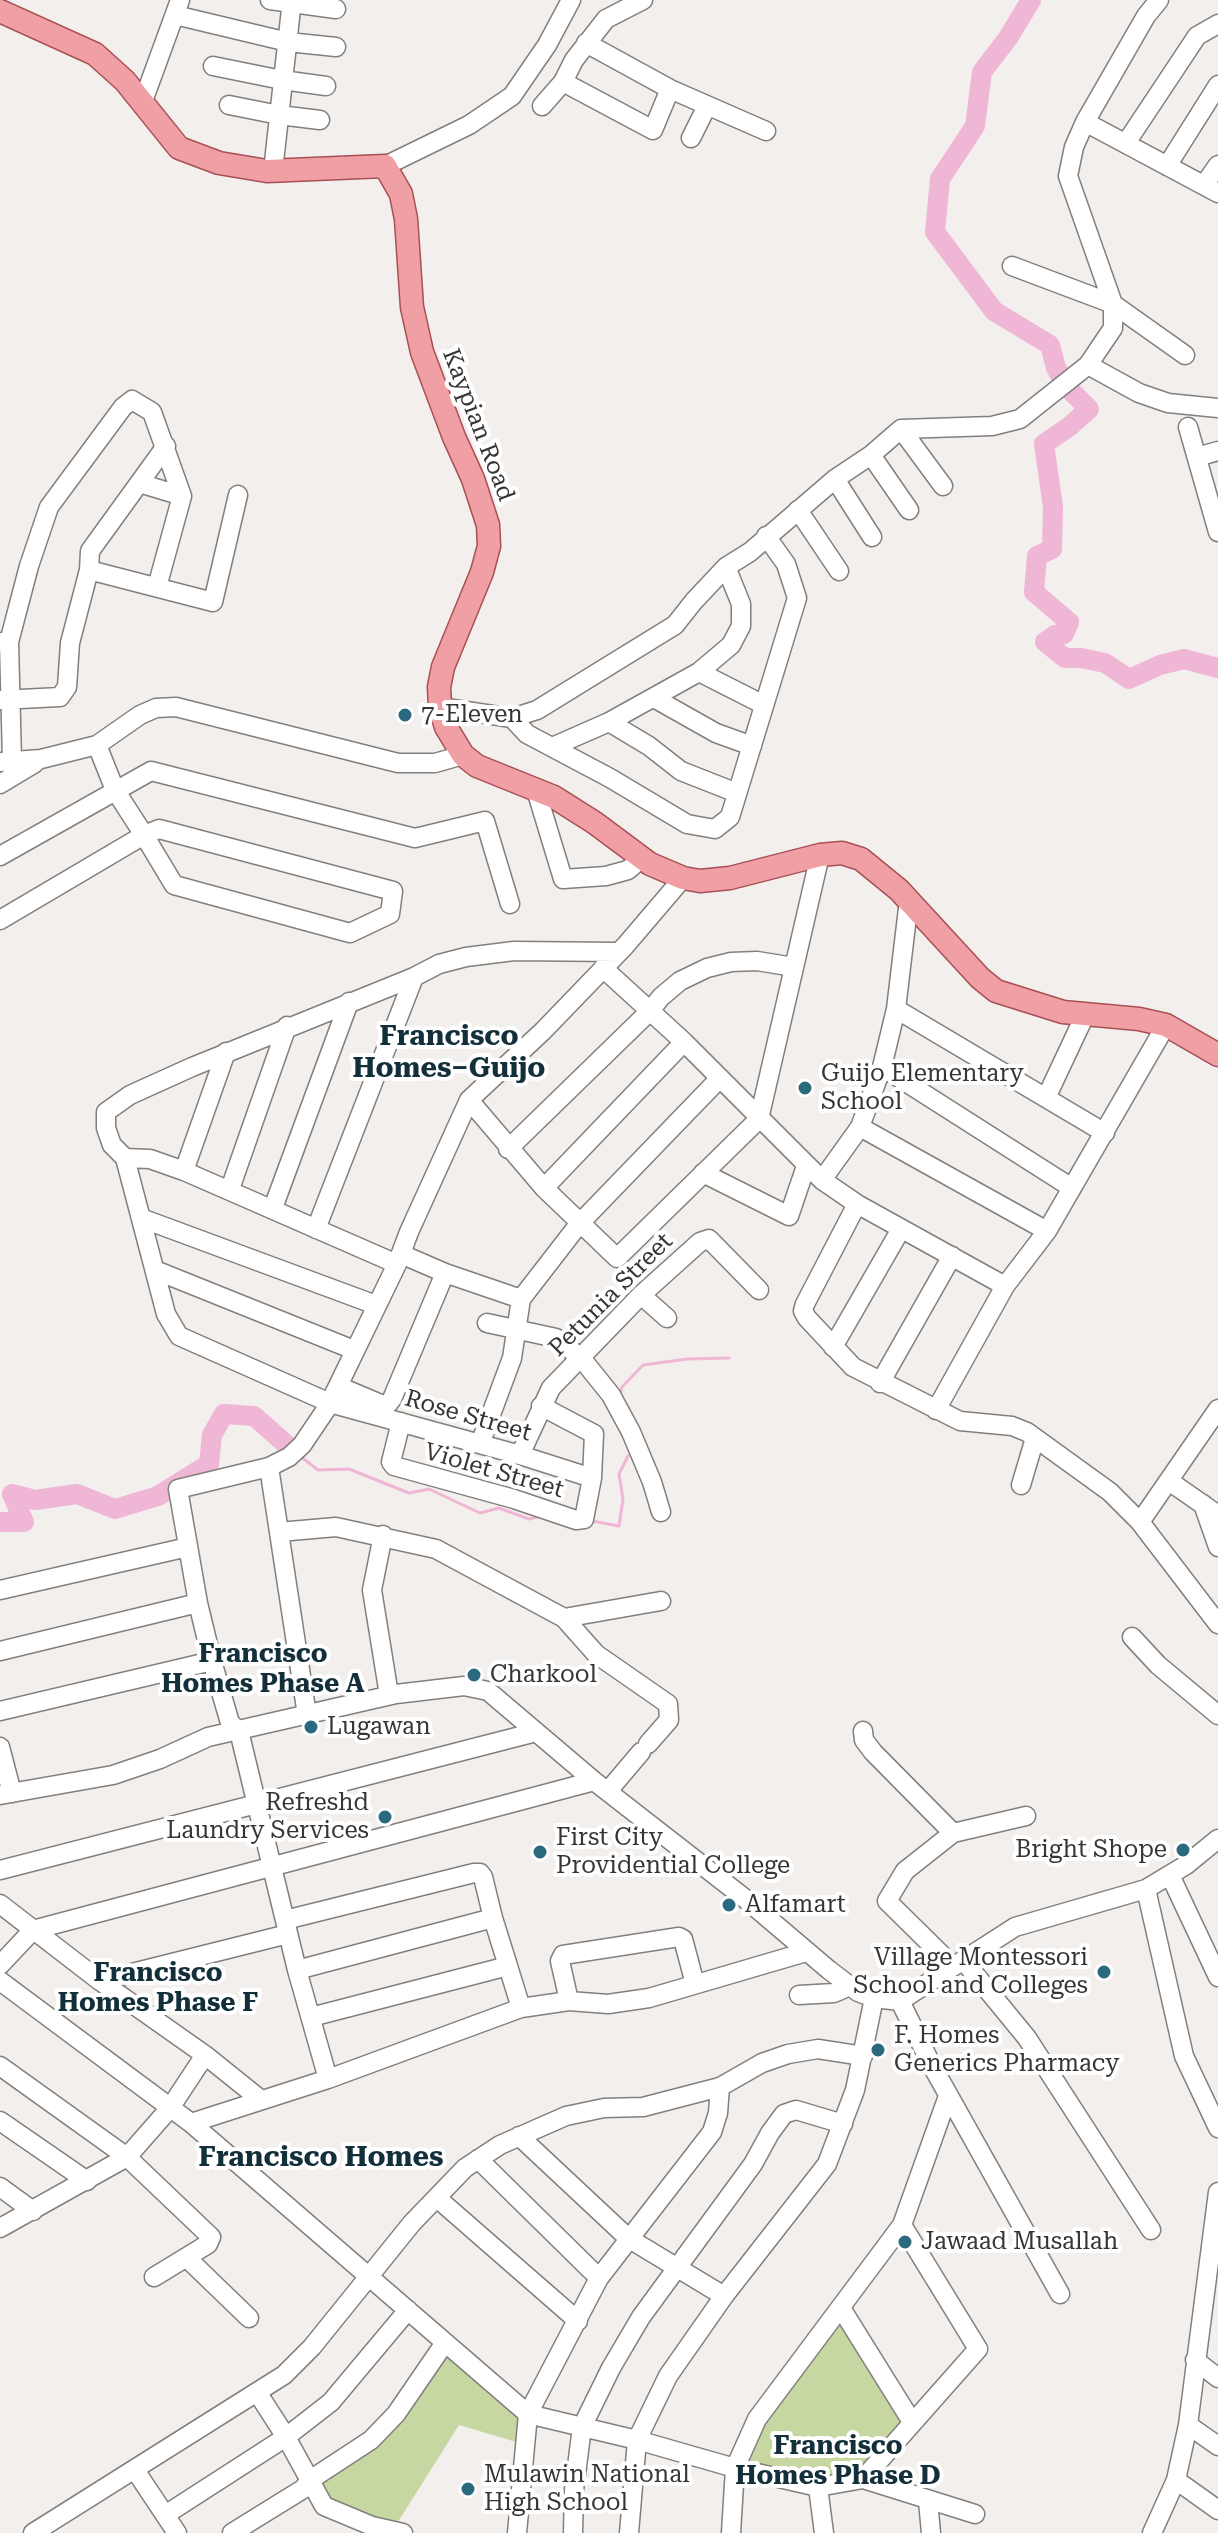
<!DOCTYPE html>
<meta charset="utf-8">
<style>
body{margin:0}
canvas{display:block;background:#f3efed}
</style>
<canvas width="1218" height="2533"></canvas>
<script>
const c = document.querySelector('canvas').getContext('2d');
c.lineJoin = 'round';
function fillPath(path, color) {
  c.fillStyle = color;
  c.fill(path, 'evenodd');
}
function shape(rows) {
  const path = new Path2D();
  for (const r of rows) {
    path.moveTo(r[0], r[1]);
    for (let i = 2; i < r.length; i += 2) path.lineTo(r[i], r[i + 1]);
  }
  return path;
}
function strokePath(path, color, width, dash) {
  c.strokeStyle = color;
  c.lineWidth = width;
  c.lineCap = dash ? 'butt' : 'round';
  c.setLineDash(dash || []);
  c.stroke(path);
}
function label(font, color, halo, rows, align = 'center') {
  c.font = font + ' "Roboto Serif",serif';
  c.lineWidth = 8;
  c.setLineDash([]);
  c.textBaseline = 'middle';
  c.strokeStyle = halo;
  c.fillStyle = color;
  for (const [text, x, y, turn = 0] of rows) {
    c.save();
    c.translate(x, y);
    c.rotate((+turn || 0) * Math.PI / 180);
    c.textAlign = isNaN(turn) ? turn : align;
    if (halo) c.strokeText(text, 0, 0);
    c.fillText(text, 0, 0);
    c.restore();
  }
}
fillPath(shape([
 [840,2321,901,2423,858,2477,824,2479,742,2462,787,2385],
 [447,2351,524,2418,523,2444,459,2425,396,2525,335,2506,317,2482]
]), '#c7d7a1');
strokePath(shape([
 [620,1396,622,1387,643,1365,687,1359,729,1358],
 [300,1456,318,1470,349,1469,409,1493,429,1489,480,1513,499,1508,529,1519,541,1516],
 [592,1521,619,1526,623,1499,619,1474,628,1456]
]), '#efb6d5', 3);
strokePath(shape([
 [1031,0,1008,38,982,72,975,126,940,179,935,232,994,311,1050,345,1056,368,1068,388,1089,409,1070,426,1044,444,1053,507,1052,549,1037,556,1034,592,1069,622,1064,634,1055,635,1045,642,1065,658,1081,658,1105,663,1129,679,1160,665,1184,659,1218,668],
 [0,1522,24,1522,12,1494,35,1500,77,1494,115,1509,158,1496,209,1464,212,1435,224,1414,254,1416,288,1446]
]), '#efb6d5', 20);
const minor = shape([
 [270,0,336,9],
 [175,15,288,42,336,47],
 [586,43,670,89,766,131],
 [213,66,282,80,326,86],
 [563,82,653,130,670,89],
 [142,104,180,0],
 [229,105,279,115,320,120],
 [542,106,563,82,574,60,606,19,643,0],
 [1085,122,1218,193],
 [691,138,707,106],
 [1126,143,1197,36,1218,24],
 [385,166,469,125,512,96,547,45,571,0],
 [1167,166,1218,85],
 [273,171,292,0],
 [1204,185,1218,165],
 [1012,266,1113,304,1185,355],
 [1088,365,1139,393,1168,403,1218,408],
 [1188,427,1218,532],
 [901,429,943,486],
 [871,455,909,510],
 [1197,457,1218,451],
 [835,479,872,537],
 [139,483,182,496],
 [798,510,839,571],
 [726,567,741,604,741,626,731,645,699,672,609,722,649,746,681,771,737,793],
 [89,570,213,602,238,495],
 [0,642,9,642,12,761],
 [9,642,29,566,49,507,123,407,132,400,152,412,182,496,157,587],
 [699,672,764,705],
 [654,698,716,733,752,746],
 [0,700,60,697,67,687,70,643,89,570,90,551,166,446],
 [440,707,512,718,537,710,675,625,694,601,726,567,750,552,835,479,871,455,901,429,992,426,1020,419,1088,365,1113,328,1113,304,1068,176,1074,147,1085,122,1146,16,1159,0],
 [512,718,527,734,610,778,687,824,715,829,730,817,797,598,786,564,766,536],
 [552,747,609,722],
 [0,762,41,759,97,745,140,715,156,708,176,707,398,763,435,763,463,755],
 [0,784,35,763],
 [536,790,563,879,606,876,628,870,642,858],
 [0,856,151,771,415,838,485,821,510,904],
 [0,920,144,835,159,829,393,891,390,914,350,933,174,885,144,835,115,790,97,745],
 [603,968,684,1042,822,1180,857,1204,1005,1286],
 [896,1009,909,900],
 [882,1067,1072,1188],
 [1046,1098,1085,1015],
 [469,1100,544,1188,617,1258,759,1119,820,855],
 [860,1127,1047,1231],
 [508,1149,650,1011,661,997,680,981,707,968,731,962,757,961,794,967],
 [125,1158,166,1314,179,1336,330,1403,520,1455,592,1478],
 [184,1171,226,1052],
 [703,1173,789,1216,806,1166],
 [822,1180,860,1127,882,1067,896,1009,1105,1133],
 [544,1188,684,1042],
 [230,1189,287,1026],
 [857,1204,805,1304,803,1311,807,1318,853,1367,960,1421,1012,1426,1027,1432,1110,1492,1140,1522,1218,1624],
 [273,1208,349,1002],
 [141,1218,376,1305],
 [316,1229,414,977],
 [397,1264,184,1171,150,1159,125,1158,112,1145,106,1128,106,1112,130,1095,192,1067,414,977,439,964,466,957,514,951,618,952],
 [155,1270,354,1350],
 [445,1273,521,1299,579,1224,720,1078],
 [641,1295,667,1318],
 [487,1323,556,1338,582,1359,611,1395,631,1432,652,1482,661,1512],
 [833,1347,901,1229],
 [880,1383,952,1256],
 [338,1386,383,1405,388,1404,392,1399,445,1273,401,1254],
 [936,1410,1005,1286,1047,1231,1166,1025],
 [401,1422,391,1462,394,1466,514,1499,576,1520,584,1519,592,1478,594,1434,541,1406],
 [480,1444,512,1358,521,1299],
 [520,1455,551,1388,641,1295,700,1242,709,1239,759,1290],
 [269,1467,307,1715],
 [1169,1481,1218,1515],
 [1021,1485,1035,1438],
 [1203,1504,1218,1547],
 [1140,1522,1218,1409],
 [279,1532,336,1527,436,1549,564,1618],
 [383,1535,372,1590,389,1695],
 [0,1590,188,1547],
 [1132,1637,1158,1665,1218,1715],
 [0,1651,198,1603],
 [0,1711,212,1661],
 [863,1731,864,1740,873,1752,953,1833],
 [648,1744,669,1720,668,1704,596,1654,564,1618,661,1601],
 [0,1747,12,1793],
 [608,1791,641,1752],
 [0,1795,113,1775,160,1759,208,1737,396,1694,464,1686,488,1691,594,1781,743,1897,829,1970,858,1992,874,1998,900,2001,1015,1927,1146,1889,1186,1865,1218,1839],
 [0,1870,536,1732],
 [1170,1875,1218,1977],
 [1146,1889,1184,2056,1218,2128],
 [0,1904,100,1981,205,2055,261,2100],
 [285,1920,474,1873,480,1873,483,1877,493,1918],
 [963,1960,1027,2038,1151,2230],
 [0,1965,33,1930,594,1781],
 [953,1966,887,1901,905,1871,953,1833,1026,1816],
 [297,1970,493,1918,508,1966],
 [0,1981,191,2123,328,2079,521,2008,569,2001,608,2004,649,1998,806,1952],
 [100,1981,288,1934],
 [799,1995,834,1993,850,1986],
 [569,2001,560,1961,563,1955,679,1937,683,1939,695,1984],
 [900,2001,931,2064,1060,2294],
 [311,2017,508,1966,521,2008],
 [0,2066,127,2157,211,2237,208,2244,154,2277],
 [328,2079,297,1970,239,1731,230,1723,212,1661,198,1603,178,1489,269,1467,289,1457,302,1445,327,1408,338,1386,397,1264,409,1232,469,1100,543,1031,625,946,683,878],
 [0,2121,87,2181],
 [191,2123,528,2414,599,2278,712,2132,718,2113,720,2087],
 [519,2136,628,2238,724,2296],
 [478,2159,599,2278],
 [0,2187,33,2211],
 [437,2198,578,2321],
 [0,2228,127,2157,170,2108,205,2055],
 [188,2259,249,2318],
 [841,2308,912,2422],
 [1195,2360,1218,2378],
 [257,2392,286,2437,324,2506,372,2526,403,2533],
 [1188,2425,1218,2446],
 [135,2470,177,2533],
 [863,2479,978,2349,902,2225],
 [1176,2480,1218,2510],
 [818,2487,824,2533],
 [928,2501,931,2533],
 [165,2515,286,2437,331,2402,408,2310],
 [33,2533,284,2375,312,2347,412,2223,465,2168,500,2145,566,2116,604,2108,643,2107,720,2087,762,2063,788,2054,818,2049,863,2056],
 [232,2533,303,2489,310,2480,371,2440,396,2414,444,2344],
 [517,2533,528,2414,637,2440,735,2468,818,2487,863,2479,975,2514],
 [573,2533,574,2490,582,2427,611,2368,641,2317,753,2164,770,2133,784,2114,796,2110,843,2124],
 [629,2533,637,2440,668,2376,724,2296,827,2164,855,2090,874,1998],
 [731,2533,735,2468,757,2419,902,2225,948,2096],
 [1152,2533,1176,2480,1188,2425,1218,2192]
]);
const major = shape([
 [0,11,95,54,125,81,179,148,219,163,267,171,385,166,401,194,406,219,412,307,422,352,454,437,473,479,488,525,489,546,482,572,443,667,439,687,440,707,446,727,463,755,477,766,554,797,595,823,650,864,683,878,700,881,730,878,820,855,842,853,861,859,899,890,980,978,996,991,1063,1012,1139,1019,1166,1025,1218,1055]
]);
strokePath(minor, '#827f7d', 21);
strokePath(major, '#a85055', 25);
strokePath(minor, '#fff', 18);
strokePath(major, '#f09fa4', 22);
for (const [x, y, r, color] of [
 [405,715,8,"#2a697e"],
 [805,1088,8,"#2a697e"],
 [474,1675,8,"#2a697e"],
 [311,1727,8,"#2a697e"],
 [385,1817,8,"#2a697e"],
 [1183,1850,8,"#2a697e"],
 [540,1852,8,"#2a697e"],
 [729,1905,8,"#2a697e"],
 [1104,1972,8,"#2a697e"],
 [878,2050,8,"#2a697e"],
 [905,2242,8,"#2a697e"],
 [468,2489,8,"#2a697e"]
]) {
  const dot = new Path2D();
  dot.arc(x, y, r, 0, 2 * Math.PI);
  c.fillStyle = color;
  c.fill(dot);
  strokePath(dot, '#fff', 3);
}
label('24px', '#363534', '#fff', [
 ["Kaypian Road",478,425,69],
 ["Petunia Street",611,1295,-45],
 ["Rose Street",468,1416,16],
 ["Violet Street",494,1471,16]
]);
label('24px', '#363534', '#fff', [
 ["7-Eleven",421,715],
 ["Guijo Elementary",821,1074],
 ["School",821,1102],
 ["Charkool",490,1675],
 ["Lugawan",327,1727],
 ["Refreshd",369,1803,"right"],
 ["Laundry Services",369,1831,"right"],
 ["First City",556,1838],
 ["Providential College",556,1866],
 ["Bright Shope",1167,1850,"right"],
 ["Alfamart",745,1905],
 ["Village Montessori",1088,1958,"right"],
 ["School and Colleges",1088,1986,"right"],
 ["F. Homes",894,2036],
 ["Generics Pharmacy",894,2064],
 ["Jawaad Musallah",921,2242],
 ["Mulawin National",484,2475],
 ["High School",484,2503]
], 'left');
label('bold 26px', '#122f3a', '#fff', [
 ["Francisco",263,1654],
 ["Homes Phase A",263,1684],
 ["Francisco",158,1973],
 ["Homes Phase F",158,2003],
 ["Francisco",838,2446],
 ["Homes Phase D",838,2476]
]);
label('bold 28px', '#122f3a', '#fff', [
 ["Francisco",449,1037],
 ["Homes–Guijo",449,1069],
 ["Francisco Homes",321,2158]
]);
</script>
